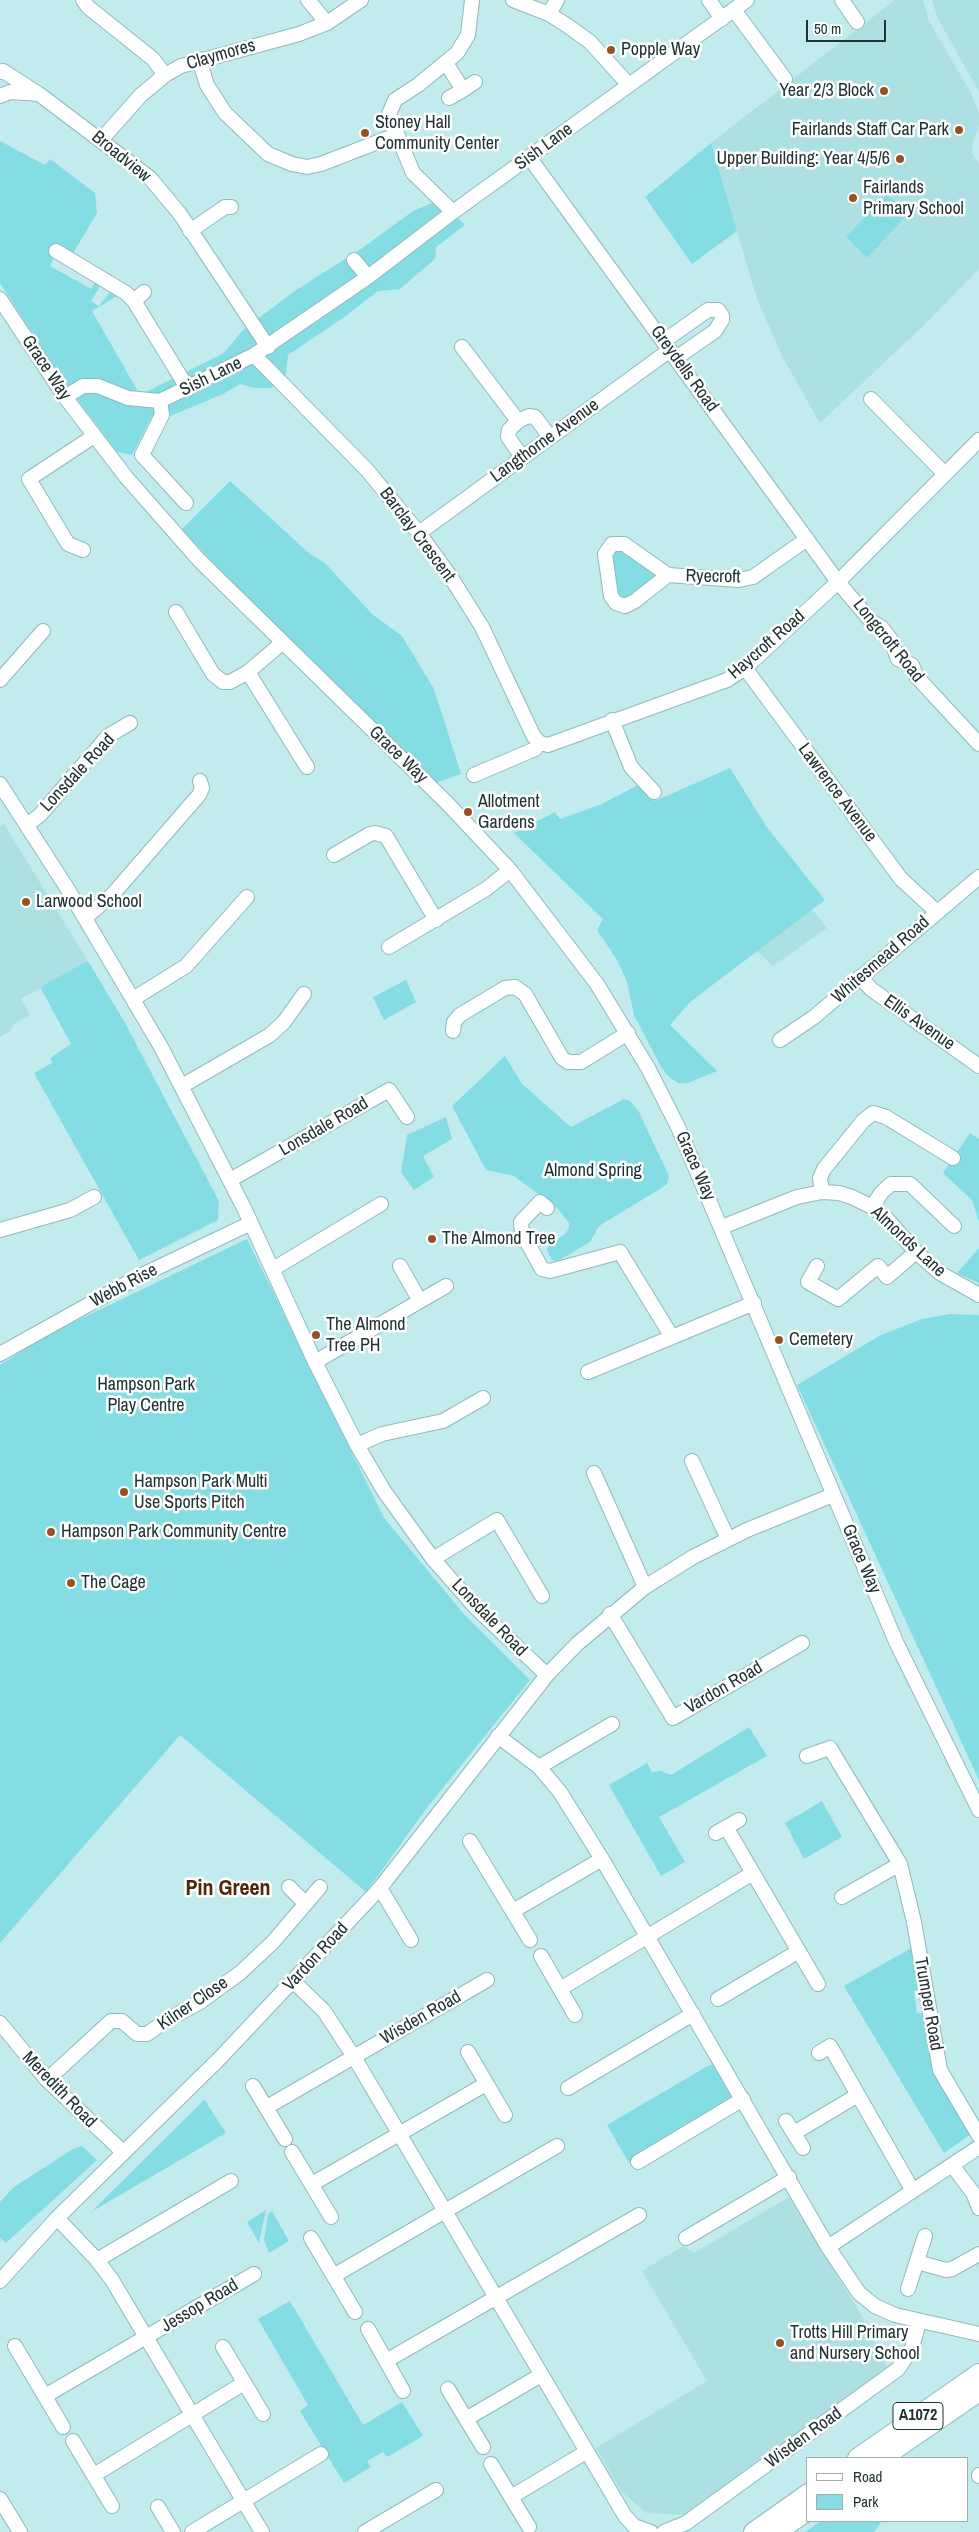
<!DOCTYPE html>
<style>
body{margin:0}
#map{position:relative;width:979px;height:2532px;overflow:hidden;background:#c1ebed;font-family:"Archivo Narrow",sans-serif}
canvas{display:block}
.legend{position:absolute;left:806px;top:2457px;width:162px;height:65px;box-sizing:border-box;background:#fff;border:1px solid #a6adad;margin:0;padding:6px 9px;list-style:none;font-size:15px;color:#213233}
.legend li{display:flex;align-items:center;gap:10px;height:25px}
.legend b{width:25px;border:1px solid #a6adad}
.scale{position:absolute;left:806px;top:20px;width:80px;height:22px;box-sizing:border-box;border:2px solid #213233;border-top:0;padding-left:6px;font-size:15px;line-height:18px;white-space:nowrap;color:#213233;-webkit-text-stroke:4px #fff;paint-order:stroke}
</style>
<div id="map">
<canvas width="979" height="2532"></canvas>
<ul class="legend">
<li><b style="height:6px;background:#fff"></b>Road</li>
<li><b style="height:14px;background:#84dde3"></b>Park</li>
</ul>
<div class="scale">50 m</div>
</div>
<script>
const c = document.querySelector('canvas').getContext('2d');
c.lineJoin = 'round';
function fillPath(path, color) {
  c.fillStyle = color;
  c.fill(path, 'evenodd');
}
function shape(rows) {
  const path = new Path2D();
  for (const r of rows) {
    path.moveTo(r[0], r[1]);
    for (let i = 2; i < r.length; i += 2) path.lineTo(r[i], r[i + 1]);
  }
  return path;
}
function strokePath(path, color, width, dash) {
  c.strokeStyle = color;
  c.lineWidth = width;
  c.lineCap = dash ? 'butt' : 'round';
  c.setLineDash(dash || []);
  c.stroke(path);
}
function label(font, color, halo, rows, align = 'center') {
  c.font = font + ' "Archivo Narrow",sans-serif';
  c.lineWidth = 5;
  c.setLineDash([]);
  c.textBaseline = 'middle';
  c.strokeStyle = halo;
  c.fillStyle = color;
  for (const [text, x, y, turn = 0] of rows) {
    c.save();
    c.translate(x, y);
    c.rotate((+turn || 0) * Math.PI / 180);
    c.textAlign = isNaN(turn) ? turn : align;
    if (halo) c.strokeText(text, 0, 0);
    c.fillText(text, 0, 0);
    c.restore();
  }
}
fillPath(shape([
 [895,0,923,0,929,21,970,91,979,113,979,126,973,141,972,153,979,164,979,269,923,326,820,423,783,358,757,299,711,143],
 [932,0,979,0,979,92,938,19],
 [4,824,88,961,21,999,30,1015,14,1024,10,1031,0,1037,0,826],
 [812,909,827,928,773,966,757,951],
 [789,2197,863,2318,887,2368,683,2515,646,2513,621,2491,596,2448,707,2381,642,2271,683,2246,694,2253]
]), '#ade0e3');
fillPath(shape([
 [0,141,45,165,50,159,95,193,97,213,72,255,55,256,50,266,91,289,96,281,99,283,99,288,91,301,99,306,110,292,119,295,92,311,140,395,224,353,243,330,296,290,361,249,413,211,440,200,465,225,436,247,435,259,400,289,378,291,343,318,288,355,286,375,271,388,254,388,240,384,223,394,156,422,152,416,132,455,117,452,63,380,0,283],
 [711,143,737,231,692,264,645,197],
 [887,194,908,214,867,258,846,237],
 [230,481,310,554,325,563,372,614,402,636,434,689,461,774,436,783,234,585,182,529],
 [616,547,648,565,657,576,628,601,618,598,610,553],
 [730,768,766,826,825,900,690,1002,670,1025,717,1071,688,1083,678,1083,669,1077,661,1067,634,1015,627,982,617,960,597,930,603,919,514,833,555,812,560,819,602,804,638,785,655,801],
 [88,961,125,1023,219,1201,218,1220,139,1260,34,1073,52,1063,50,1058,71,1044,40,987],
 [406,980,416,1002,384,1020,373,997],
 [505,1056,522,1084,571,1127,624,1099,630,1101,639,1112,669,1176,667,1184,660,1189,599,1226,590,1242,558,1261,552,1260,547,1250,549,1245,565,1234,569,1228,569,1223,558,1209,514,1176,486,1170,452,1106],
 [446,1117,452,1139,423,1156,434,1177,414,1190,401,1172,407,1135],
 [970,1133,979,1139,979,1222,972,1200,943,1173],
 [247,1239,384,1518,463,1613,530,1680,426,1809,366,1892,180,1735,0,1943,0,1365,47,1335],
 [979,1248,979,1283,957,1273],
 [950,1314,979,1315,979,1780,797,1385,881,1335,922,1319],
 [749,1727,767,1756,659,1817,685,1862,661,1876,609,1785,647,1763,652,1772,661,1771,671,1775],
 [822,1801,842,1837,804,1859,785,1823],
 [915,1946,923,1989,914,1991,917,2013,926,2012,937,2072,974,2132,944,2153,844,1986],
 [716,2063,734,2095,729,2103,629,2163,607,2125,706,2067],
 [204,2099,226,2133,91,2212,204,2100],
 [82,2146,97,2160,6,2243,0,2238,0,2202,14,2187,73,2149],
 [266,2210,259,2243,247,2222],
 [272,2211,289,2241,269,2253,264,2240,268,2214],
 [290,2301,363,2425,402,2402,423,2436,387,2457,383,2452,367,2461,371,2467,344,2483,300,2411,308,2405,258,2319],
 [821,2521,882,2521,874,2532,805,2532]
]), '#84dde3');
const minor = shape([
 [83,0,88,7,153,59,165,75],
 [308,0,327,23],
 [513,0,549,14,568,26,590,42,629,85],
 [709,0,722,19],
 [842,0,857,22],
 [734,10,785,79],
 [549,14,557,0],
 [199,59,207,85,225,113,268,154,292,164,307,167,321,164,396,135],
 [446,63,463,90,475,82],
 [0,72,3,71,37,93],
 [0,96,10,92,39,94,150,178,180,214,268,347],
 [449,98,463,90],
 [101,140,141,95,165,75,181,66,299,34,327,23,361,0],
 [529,157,838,582,871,621,882,628,891,640,898,659,912,665,916,676,979,744],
 [453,212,413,173,389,114,395,100,418,85,457,53,468,35,472,0],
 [190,231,225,207,231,207],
 [56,251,126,293,134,301,188,389],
 [354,260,368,277],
 [0,299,65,397,126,477,199,560,447,803,510,870,597,984,648,1068,678,1127,897,1644,979,1810],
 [134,301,144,292],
 [664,341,708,310,718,310,722,316,722,320,715,331,676,358],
 [462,347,518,421,529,416,535,417,550,437],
 [254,355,367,470,419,533,450,576,482,627,534,737,540,743],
 [65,397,83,386,98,386,128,398,160,401,254,355,368,277,453,212,747,0],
 [871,399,945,474],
 [160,401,162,415,142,455,186,503],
 [518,421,509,430,508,437,522,457],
 [419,533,670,350],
 [83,550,68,544,29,479,94,436],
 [668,575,624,544,612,544,605,554,611,596,616,603,625,606,635,601,668,575,739,580,753,577,807,539],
 [176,612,213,674,223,682,230,682,248,672,282,643],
 [745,668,901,879,937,912],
 [248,672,307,767],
 [0,680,43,631],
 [612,720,631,767,654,792],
 [540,743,548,745,727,680,745,668,838,582,979,440],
 [474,775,535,749,540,743],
 [0,784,67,888,161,1047,244,1208,315,1362,357,1445,384,1491,433,1559,476,1608,547,1675],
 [27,825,40,815,108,736,130,723],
 [334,855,370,834,375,833,386,836,436,920],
 [85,918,113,894,199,795,202,788,200,781],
 [389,947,486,889,510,870],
 [860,977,871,989,979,1066],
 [133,999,186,966,247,897],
 [453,1031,454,1022,460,1015,505,988,515,987,525,994,562,1058,568,1062,581,1062,628,1033],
 [780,1040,814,1017,979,877],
 [182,1086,270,1035,284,1022,304,994],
 [230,1180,389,1090,407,1117],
 [822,1192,820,1178,824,1169,863,1121,873,1113,886,1117,953,1158],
 [872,1207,882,1192,891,1184,910,1184,954,1226],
 [547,1208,540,1202,521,1222,522,1233,542,1269,550,1271,620,1252,672,1337],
 [722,1227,797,1197,822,1192,839,1193,852,1197,872,1207,887,1219,916,1252,940,1273,979,1295],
 [0,1230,70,1210,94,1197],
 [400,1266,420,1301],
 [817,1266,808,1282,838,1299,878,1266,887,1277,916,1252],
 [273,1269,381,1204],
 [0,1354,138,1277,251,1223],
 [315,1362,446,1286],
 [588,1372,754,1303],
 [357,1445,382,1434,443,1421,483,1398],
 [692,1461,728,1539],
 [594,1473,645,1587],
 [433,1559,497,1520,542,1596],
 [610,1614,673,1718,802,1643],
 [498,1736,539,1767,560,1792,602,1859,828,2247,859,2293,875,2306,895,2315,979,2334],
 [807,1756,830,1748,900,1864,914,1922,940,2070,979,2136],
 [539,1767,612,1724],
 [726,1827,818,1984],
 [716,1833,739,1820],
 [470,1841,530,1940],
 [289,1887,305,1903],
 [380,1888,411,1940],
 [842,1897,900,1864],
 [513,1911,602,1859],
 [541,1956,575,2015],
 [293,1981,324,2011,354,2057,625,2516,634,2526,651,2532],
 [560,1989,753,1873],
 [718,1999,799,1951],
 [0,2023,47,2080,123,2152],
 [468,2052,505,2115],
 [819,2053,830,2046,913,2191],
 [47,2080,111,2021,122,2021,137,2034,147,2034,167,2020,200,2002,240,1973,273,1942,320,1887],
 [253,2086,285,2139],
 [568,2088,693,2014],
 [267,2107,487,1980],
 [786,2121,803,2148],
 [794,2133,858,2095],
 [292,2152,331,2217],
 [638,2162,743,2099],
 [952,2165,973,2193,979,2208],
 [312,2184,486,2084],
 [57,2218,97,2260,112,2280,262,2532],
 [311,2238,355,2312],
 [686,2238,789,2177],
 [828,2247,979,2147],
 [97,2260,231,2181],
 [917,2262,946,2270,952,2269,979,2254],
 [335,2275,557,2146],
 [0,2281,57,2218,220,2058,380,1888,547,1675,577,1644,645,1587,693,1557,747,1530,833,1495],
 [908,2289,925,2236],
 [368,2329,403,2391],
 [15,2346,63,2427],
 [223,2347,263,2414],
 [386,2361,639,2215],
 [448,2389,483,2447],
 [45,2396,254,2274],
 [466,2419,541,2375],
 [73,2441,112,2506],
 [491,2464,529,2527],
 [94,2475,244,2383],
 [979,2475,979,2476],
 [511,2497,586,2452],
 [0,2499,20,2532],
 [158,2507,173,2532],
 [192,2532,321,2454],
 [365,2532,436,2490],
 [664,2532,686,2523,898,2369,912,2348,919,2322]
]);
const major = shape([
 [857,2458,979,2373],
 [883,2458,979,2392],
 [753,2532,808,2493],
 [778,2532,808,2511]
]);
strokePath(minor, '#91b9bb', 16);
strokePath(major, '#91b9bb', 20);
strokePath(minor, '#fff', 14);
strokePath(major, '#fff', 18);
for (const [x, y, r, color] of [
 [611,50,5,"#965225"],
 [884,91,5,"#965225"],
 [959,130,5,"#965225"],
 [365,133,5,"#965225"],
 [900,159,5,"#965225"],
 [853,198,5,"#965225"],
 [468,812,5,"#965225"],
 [26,902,5,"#965225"],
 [432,1239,5,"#965225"],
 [316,1335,5,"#965225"],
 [779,1340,5,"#965225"],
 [124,1492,5,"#965225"],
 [51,1532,5,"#965225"],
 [71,1583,5,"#965225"],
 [780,2343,5,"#965225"]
]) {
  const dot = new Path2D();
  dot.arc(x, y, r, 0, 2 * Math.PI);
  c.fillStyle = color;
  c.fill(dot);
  strokePath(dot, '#fff', 2);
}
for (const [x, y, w] of [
 [918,2416,50]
]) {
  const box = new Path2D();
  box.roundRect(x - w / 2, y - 13.5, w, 27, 4);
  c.fillStyle = '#fff';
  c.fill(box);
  strokePath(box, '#213233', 1);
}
label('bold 16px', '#213233', null, [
 ["A1072",918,2416]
]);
label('18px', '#213233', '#fff', [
 ["Popple Way",621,50],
 ["Year 2/3 Block",874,91,"right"],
 ["Stoney Hall",375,123],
 ["Community Center",375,144],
 ["Fairlands Staff Car Park",949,130,"right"],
 ["Upper Building: Year 4/5/6",890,159,"right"],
 ["Fairlands",863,188],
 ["Primary School",863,209],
 ["Allotment",478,802],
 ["Gardens",478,823],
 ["Larwood School",36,902],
 ["The Almond Tree",442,1239],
 ["The Almond",326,1325],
 ["Tree PH",326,1346],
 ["Cemetery",789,1340],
 ["Hampson Park Multi",134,1482],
 ["Use Sports Pitch",134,1503],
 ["Hampson Park Community Centre",61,1532],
 ["The Cage",81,1583],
 ["Trotts Hill Primary",790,2333],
 ["and Nursery School",790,2354]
], 'left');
label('18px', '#213233', '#fff', [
 ["Claymores",221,55,-16],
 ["Sish Lane",544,147,-36],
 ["Broadview",121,157,39],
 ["Grace Way",46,368,56],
 ["Greydells Road",684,369,54],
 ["Sish Lane",211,377,-26],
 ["Langthorne Avenue",545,441,-36],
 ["Barclay Crescent",417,535,53],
 ["Ryecroft",713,577,1],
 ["Longcroft Road",888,641,51],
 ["Haycroft Road",767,645,-41],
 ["Grace Way",398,755,44],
 ["Lonsdale Road",78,773,-47],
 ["Lawrence Avenue",837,793,53],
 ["Whitesmead Road",881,960,-41],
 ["Ellis Avenue",919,1023,35],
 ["Lonsdale Road",324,1127,-30],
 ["Grace Way",695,1166,66],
 ["Almonds Lane",908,1242,43],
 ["Webb Rise",124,1286,-28],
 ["Grace Way",861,1559,67],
 ["Lonsdale Road",489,1618,46],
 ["Vardon Road",724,1688,-30],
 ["Vardon Road",316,1957,-47],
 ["Kilner Close",193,2004,-34],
 ["Trumper Road",928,2004,80],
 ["Wisden Road",421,2018,-30],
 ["Meredith Road",59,2090,46],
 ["Jessop Road",200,2306,-31],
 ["Wisden Road",804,2438,-36]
]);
label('18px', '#183032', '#fff', [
 ["Almond Spring",593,1171],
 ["Hampson Park",146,1385],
 ["Play Centre",146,1406]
]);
label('bold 22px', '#532605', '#fff', [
 ["Pin Green",228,1889]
]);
</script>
